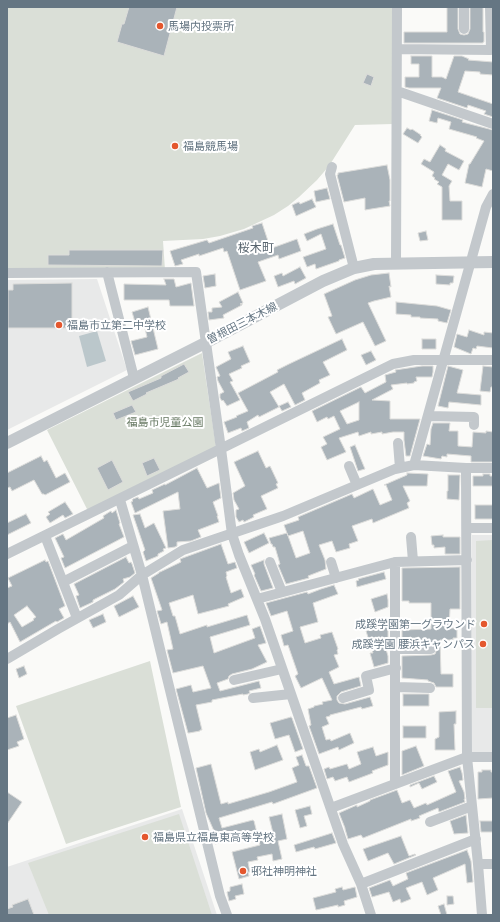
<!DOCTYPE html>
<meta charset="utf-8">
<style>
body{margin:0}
#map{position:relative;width:500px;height:922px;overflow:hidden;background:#fafaf8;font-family:Ubuntu,sans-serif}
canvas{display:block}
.frame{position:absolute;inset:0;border:8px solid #657683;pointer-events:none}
</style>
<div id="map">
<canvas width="500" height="922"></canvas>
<div class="frame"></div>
</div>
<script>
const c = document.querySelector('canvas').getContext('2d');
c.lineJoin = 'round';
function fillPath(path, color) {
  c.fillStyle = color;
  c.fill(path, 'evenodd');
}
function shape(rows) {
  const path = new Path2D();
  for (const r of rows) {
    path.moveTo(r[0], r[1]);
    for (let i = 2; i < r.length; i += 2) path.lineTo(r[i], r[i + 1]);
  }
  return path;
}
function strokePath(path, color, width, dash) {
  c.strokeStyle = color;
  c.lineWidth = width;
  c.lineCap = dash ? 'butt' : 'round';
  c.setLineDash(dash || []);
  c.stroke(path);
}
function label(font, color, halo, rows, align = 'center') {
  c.font = font + ' Ubuntu,"Noto Sans JP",sans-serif';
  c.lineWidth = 4;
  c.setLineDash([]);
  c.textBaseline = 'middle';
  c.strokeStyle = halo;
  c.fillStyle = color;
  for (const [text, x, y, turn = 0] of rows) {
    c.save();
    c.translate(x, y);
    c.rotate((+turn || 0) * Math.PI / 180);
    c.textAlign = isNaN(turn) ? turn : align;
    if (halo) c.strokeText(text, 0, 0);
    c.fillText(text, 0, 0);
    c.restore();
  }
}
fillPath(shape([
 [97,279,127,370,7,430,7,280],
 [472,535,493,535,493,753,472,753],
 [182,809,217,915,7,915,7,867]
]), '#e8e9e9');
fillPath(shape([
 [7,7,393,7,393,124,355,125,329,166,317,180,299,197,288,206,274,215,244,229,220,236,203,239,163,241,165,270,7,269],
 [202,353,216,447,88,511,47,430],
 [493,540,493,708,476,708,476,541],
 [150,661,181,807,66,844,16,706],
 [179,814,212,915,49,915,28,863]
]), '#dadfd7');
fillPath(shape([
 [97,331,106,361,87,367,79,336]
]), '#bbc7cb');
const building = shape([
 [129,7,177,7,164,56,117,42,122,24,124,24,129,7],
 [447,7,458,7,458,29,460,34,464,35,468,34,470,29,470,7,483,7,483,32,484,32,484,42,483,42,483,43,404,43,404,32,447,32,447,7],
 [411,56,432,56,432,77,442,77,446,79,454,56,462,56,469,59,468,60,493,62,493,75,480,74,480,72,465,71,458,92,493,104,493,117,484,114,486,111,468,105,467,108,437,98,441,88,409,88,405,87,405,77,419,77,419,64,411,64,411,56],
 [367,74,374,77,371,86,363,83,367,74],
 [432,110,463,120,462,122,493,130,493,171,486,169,482,187,465,183,469,164,470,164,484,141,476,138,477,137,449,129,451,122,438,118,437,123,429,121,432,110],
 [407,128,411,130,412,129,421,135,420,135,422,137,418,143,403,134,407,128],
 [440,145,446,149,445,151,464,161,459,170,448,164,442,175,452,181,449,186,450,201,462,201,462,220,442,220,442,187,437,184,439,182,434,179,435,178,432,176,434,172,421,164,424,159,430,162,440,145],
 [387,165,390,180,390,201,389,201,390,206,365,210,365,198,344,202,337,175,338,175,338,173,387,165],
 [327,188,330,199,316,202,314,191,327,188],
 [312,199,316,207,296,216,292,205,299,202,300,204,312,199],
 [262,223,270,247,271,247,272,248,297,239,301,251,279,259,278,255,258,262,266,281,240,290,227,251,224,252,223,248,199,256,199,254,181,260,183,264,175,266,170,251,207,240,209,243,253,228,252,226,262,223],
 [333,224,340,245,341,245,345,258,339,260,339,261,316,269,315,264,307,267,303,257,326,249,321,234,307,241,304,234,317,229,333,224],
 [426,231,428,240,420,241,418,233,426,231],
 [69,250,163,250,162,266,48,265,48,255,69,255,69,250],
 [300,267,306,278,295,284,294,281,278,287,274,276,282,273,283,276,300,267],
 [389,273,391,287,389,286,391,297,374,301,368,303,386,341,375,346,363,322,336,334,328,317,332,316,324,294,355,280,371,275,389,273],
 [215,274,216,286,205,288,203,276,215,274],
 [436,275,454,276,453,283,450,283,450,285,436,284,436,275],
 [164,279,174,279,176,287,191,283,194,306,170,306,169,300,124,300,124,284,166,285,164,279],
 [72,283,72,328,8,328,8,290,13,290,13,284,72,283],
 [238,292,243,303,240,304,242,304,242,305,223,315,224,318,209,320,208,312,212,312,212,308,222,307,219,302,238,292],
 [396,302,437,306,451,310,447,323,438,321,438,319,420,318,420,317,411,317,411,315,396,314,396,302],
 [148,307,158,349,135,355,131,341,147,337,143,320,135,322,132,312,148,307],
 [469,330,484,335,484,332,493,333,493,348,477,346,476,349,473,348,471,354,454,347,457,334,467,337,469,330],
 [342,339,347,350,323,362,330,375,319,380,320,383,302,393,305,400,295,405,284,384,270,392,279,407,259,417,258,415,247,422,249,428,242,431,241,428,228,433,224,422,237,417,236,416,248,411,238,393,278,372,277,370,289,364,342,339],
 [422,339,436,339,436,349,422,349,422,339],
 [243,346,250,362,241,366,242,368,229,374,233,381,230,382,240,400,227,406,223,400,222,401,220,398,220,394,224,392,218,381,217,377,220,376,216,367,231,359,228,352,243,346],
 [371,351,376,360,366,365,361,355,371,351],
 [184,364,189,372,178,378,179,379,146,393,147,394,133,401,128,392,161,378,161,376,184,364],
 [422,366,433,366,433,372,432,377,416,377,417,381,414,382,414,383,407,384,407,383,391,385,393,389,372,400,390,401,390,419,420,419,410,456,406,456,404,440,404,432,393,432,382,434,382,432,371,434,371,432,359,436,358,432,339,438,346,452,327,460,321,447,327,444,323,437,340,429,334,416,328,419,327,417,317,422,312,411,361,387,365,393,386,382,385,375,396,372,395,370,422,366],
 [359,402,359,420,347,424,340,411,359,402],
 [448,366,463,370,457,393,481,395,481,405,449,402,448,408,438,406,448,366],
 [483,366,493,367,493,387,491,387,490,392,480,391,483,366],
 [288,402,291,407,282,411,279,406,288,402],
 [132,405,136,412,116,420,113,413,132,405],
 [433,423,450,423,449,431,458,431,458,446,472,447,473,432,486,433,486,431,493,432,493,462,471,462,471,456,447,454,447,457,442,456,441,459,423,456,427,444,430,445,431,429,433,423],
 [355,445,365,469,358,471,350,447,355,445],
 [258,451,266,468,270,466,278,483,276,484,278,488,261,496,267,509,253,515,254,517,244,522,243,520,239,522,236,517,236,510,239,509,234,500,233,493,245,486,234,462,258,451],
 [41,456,44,462,47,460,56,478,65,473,70,482,45,495,44,494,42,494,34,480,12,491,10,487,7,488,7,473,41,456],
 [154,458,160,470,147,476,142,463,154,458],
 [112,460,123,482,108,490,97,468,112,460],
 [197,468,207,488,219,483,221,498,213,502,218,516,217,516,219,522,198,530,201,537,191,541,177,542,177,546,175,547,168,548,163,511,180,509,178,492,135,513,131,502,133,501,132,500,133,499,138,497,139,499,153,493,152,490,165,484,165,485,197,468],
 [407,473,428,474,427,486,403,486,410,501,407,503,409,508,373,523,372,519,352,526,358,541,349,544,350,548,336,552,332,541,319,545,325,560,326,569,308,576,309,578,286,584,278,565,280,564,275,547,273,547,272,544,271,544,269,538,287,533,296,558,310,553,303,531,288,536,284,525,299,520,298,517,352,494,354,498,373,489,380,505,392,500,386,485,384,485,407,475,407,473],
 [483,474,490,474,490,476,493,476,493,486,473,486,473,476,483,476,483,474],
 [448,475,460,475,459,500,447,499,447,491,448,491,448,475],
 [65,502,73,514,65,518,63,515,50,523,46,517,50,514,48,512,65,502],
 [475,505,493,505,493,519,475,519,475,505],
 [116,510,120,523,119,524,124,537,65,568,61,558,64,557,55,538,63,534,66,540,104,518,103,516,111,511,112,513,116,510],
 [26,514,31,523,7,535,7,523,26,514],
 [140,514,145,528,154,523,166,548,163,549,164,551,158,554,158,556,146,561,143,552,145,550,133,515,140,514],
 [264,533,269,543,249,553,244,542,264,533],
 [443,535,443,537,460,537,460,554,445,554,445,547,434,548,434,545,432,545,431,536,443,535],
 [221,544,228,564,235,562,237,568,226,572,227,576,226,577,231,593,241,589,244,597,228,604,229,606,198,614,193,595,169,603,173,616,175,616,180,634,207,625,207,627,247,615,250,625,210,637,214,653,255,638,252,629,260,626,266,643,258,645,267,662,252,669,232,674,229,676,228,679,217,683,220,691,259,681,261,688,249,691,250,693,248,694,243,695,243,694,222,698,212,700,212,702,196,705,202,730,200,730,200,731,189,733,188,733,176,689,191,685,193,692,211,688,203,666,173,673,167,650,173,649,167,622,161,624,157,611,162,610,151,578,159,573,159,572,160,572,181,562,180,559,221,544],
 [126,557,129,563,131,562,132,564,135,573,130,577,123,579,124,582,115,589,93,600,93,602,80,608,76,596,79,595,74,584,126,557],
 [45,560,46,562,48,561,65,606,59,609,64,618,57,622,56,621,20,642,10,622,7,624,7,588,12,586,8,578,45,560],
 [27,606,36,617,33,619,34,620,22,627,14,615,27,606],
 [264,560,264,564,273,588,261,591,254,575,255,574,251,565,264,560],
 [460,567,460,609,450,609,449,628,457,628,457,638,453,638,453,640,440,640,441,674,453,674,453,687,436,687,434,683,428,681,428,680,402,678,402,656,431,655,435,654,437,649,436,645,431,643,402,642,402,630,431,629,431,603,409,603,409,601,402,601,402,568,460,567],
 [384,572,386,579,357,587,356,581,359,580,358,579,384,572],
 [334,585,338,594,313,603,318,622,300,627,305,643,321,638,320,635,332,632,338,649,337,650,338,654,334,655,339,667,329,672,334,684,359,677,361,686,341,692,337,696,337,700,339,703,345,704,370,697,373,706,362,709,361,707,330,715,330,716,326,717,329,724,322,727,326,740,330,739,331,741,350,733,354,743,339,750,338,747,319,754,309,726,311,725,308,709,314,707,314,706,323,704,322,702,332,700,322,678,301,688,295,676,298,674,288,645,284,646,281,635,293,631,287,611,271,616,266,603,307,592,308,594,321,589,334,585],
 [387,594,388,600,388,607,375,612,371,599,387,594],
 [133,596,139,607,119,617,114,606,133,596],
 [103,614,106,622,93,628,89,620,103,614],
 [388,624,388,638,383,639,388,656,388,663,374,667,370,653,373,653,366,631,388,624],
 [24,666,27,674,19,678,16,669,24,666],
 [403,694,429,694,429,706,403,706,403,694],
 [456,711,456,724,454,724,455,750,435,750,435,739,439,737,439,712,456,711],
 [16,715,24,739,17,742,19,746,7,750,7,718,16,715],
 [291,717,292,718,303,749,295,752,289,735,275,739,270,723,291,717],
 [403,726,426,726,426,738,403,738,403,726],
 [277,745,283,760,255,770,250,752,259,749,260,752,277,745],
 [416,746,424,766,402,775,402,751,416,746],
 [373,747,376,756,388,752,388,765,372,771,373,773,349,782,347,777,335,781,333,777,327,779,324,769,329,767,330,769,347,764,349,769,361,764,357,752,373,747],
 [302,755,306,766,309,766,317,788,273,804,272,802,219,818,222,828,253,820,254,821,257,833,247,835,247,834,223,840,223,842,215,844,212,832,214,831,206,813,196,768,211,764,221,804,228,802,228,804,269,792,297,782,292,768,299,765,296,757,302,755],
 [460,767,462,773,463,780,459,781,464,792,465,799,464,799,465,802,439,812,438,808,419,816,420,818,411,821,411,819,363,838,361,835,348,839,345,829,345,828,339,813,357,805,357,807,370,801,370,800,397,790,402,803,410,800,414,808,426,803,427,805,456,792,448,771,460,767],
 [482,770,491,770,491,772,493,772,493,798,478,799,478,772,482,772,482,770],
 [434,776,437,782,422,789,419,783,410,787,410,785,434,776],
 [7,792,22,802,7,824,7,792],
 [310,806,312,814,304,816,307,826,300,828,295,810,310,806],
 [282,814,287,839,278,841,282,859,273,861,272,854,257,857,258,860,248,862,250,872,248,872,249,876,239,879,232,852,260,845,259,841,274,837,269,817,282,814],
 [466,815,468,833,454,834,450,821,466,815],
 [480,821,493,821,493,832,481,832,480,821],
 [332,833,336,843,315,849,314,847,296,852,294,845,332,833],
 [401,836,409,856,415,854,416,855,394,864,388,853,368,861,363,849,401,836],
 [467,850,471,861,473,882,467,883,465,864,433,878,438,890,427,895,422,882,406,888,411,899,401,903,400,899,393,902,389,892,372,897,369,888,390,880,393,886,408,879,406,873,467,850],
 [242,884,244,894,235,896,236,899,229,901,227,892,230,891,230,887,242,884],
 [342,887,343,890,355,887,357,897,344,901,345,905,338,907,338,905,316,910,313,898,336,892,335,889,342,887],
 [447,896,453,896,454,904,447,905,447,896],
 [28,899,34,915,7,915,7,909,13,907,12,905,28,899],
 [444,904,447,915,441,915,438,906,444,904]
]);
fillPath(building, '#aab3b9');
strokePath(building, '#dcdcda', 1);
strokePath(shape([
 [464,29,464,7],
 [397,49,491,50,490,7],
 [397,91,493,124],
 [332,167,330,174,354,268],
 [396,263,397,7],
 [107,272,134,378],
 [7,273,196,272,221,449,232,534,239,555,265,619,343,844,361,884,371,915],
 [428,416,474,417,474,425],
 [398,443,400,468],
 [414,465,486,207,493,194],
 [349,466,357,485],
 [466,468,467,757,478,864,482,915],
 [120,500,142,575,220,896,227,915],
 [467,528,493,528],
 [45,536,77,618],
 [411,537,413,561],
 [7,554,393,364,414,360,493,360],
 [270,562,282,592],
 [331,562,336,578],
 [63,582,133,546],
 [257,599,395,562,467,560],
 [396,649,431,649],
 [7,659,58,629,119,595,142,575,183,550,283,516,395,469,414,465,466,468,493,468],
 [234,680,282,669],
 [396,687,430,688],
 [253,698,291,694],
 [343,698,369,690,366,676,396,668],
 [395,784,395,562],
 [331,808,467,757,493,757],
 [430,822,472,806],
 [478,864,493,864],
 [361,884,476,839]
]), '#c3c8cc', 10);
strokePath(shape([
 [7,443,207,342,323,281,354,268,374,264,493,262]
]), '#c3c8cc', 12);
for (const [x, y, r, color] of [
 [160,26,4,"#e4572e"],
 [175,146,4,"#e4572e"],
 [59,325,4,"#e4572e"],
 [484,624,4,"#e4572e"],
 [483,644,4,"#e4572e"],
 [145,837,4,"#e4572e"],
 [243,871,4,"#e4572e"]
]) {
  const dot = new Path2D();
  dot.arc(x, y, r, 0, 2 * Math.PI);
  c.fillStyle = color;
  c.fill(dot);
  strokePath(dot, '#fff', 1.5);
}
label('11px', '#657683', '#fff', [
 ["馬場内投票所",168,26],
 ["福島競馬場",183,146],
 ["福島市立第二中学校",67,325],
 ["成蹊学園第一グラウンド",476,624,"right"],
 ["成蹊学園 腰浜キャンパス",475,644,"right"],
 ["福島県立福島東高等学校",153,837],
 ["邨社神明神社",251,871]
], 'left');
label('11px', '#657683', '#fff', [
 ["曽根田三本木線",242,323,-27]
]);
label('11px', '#687a64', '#fff', [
 ["福島市児童公園",165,422]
]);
label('12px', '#57646e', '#fff', [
 ["桜木町",256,248]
]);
</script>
